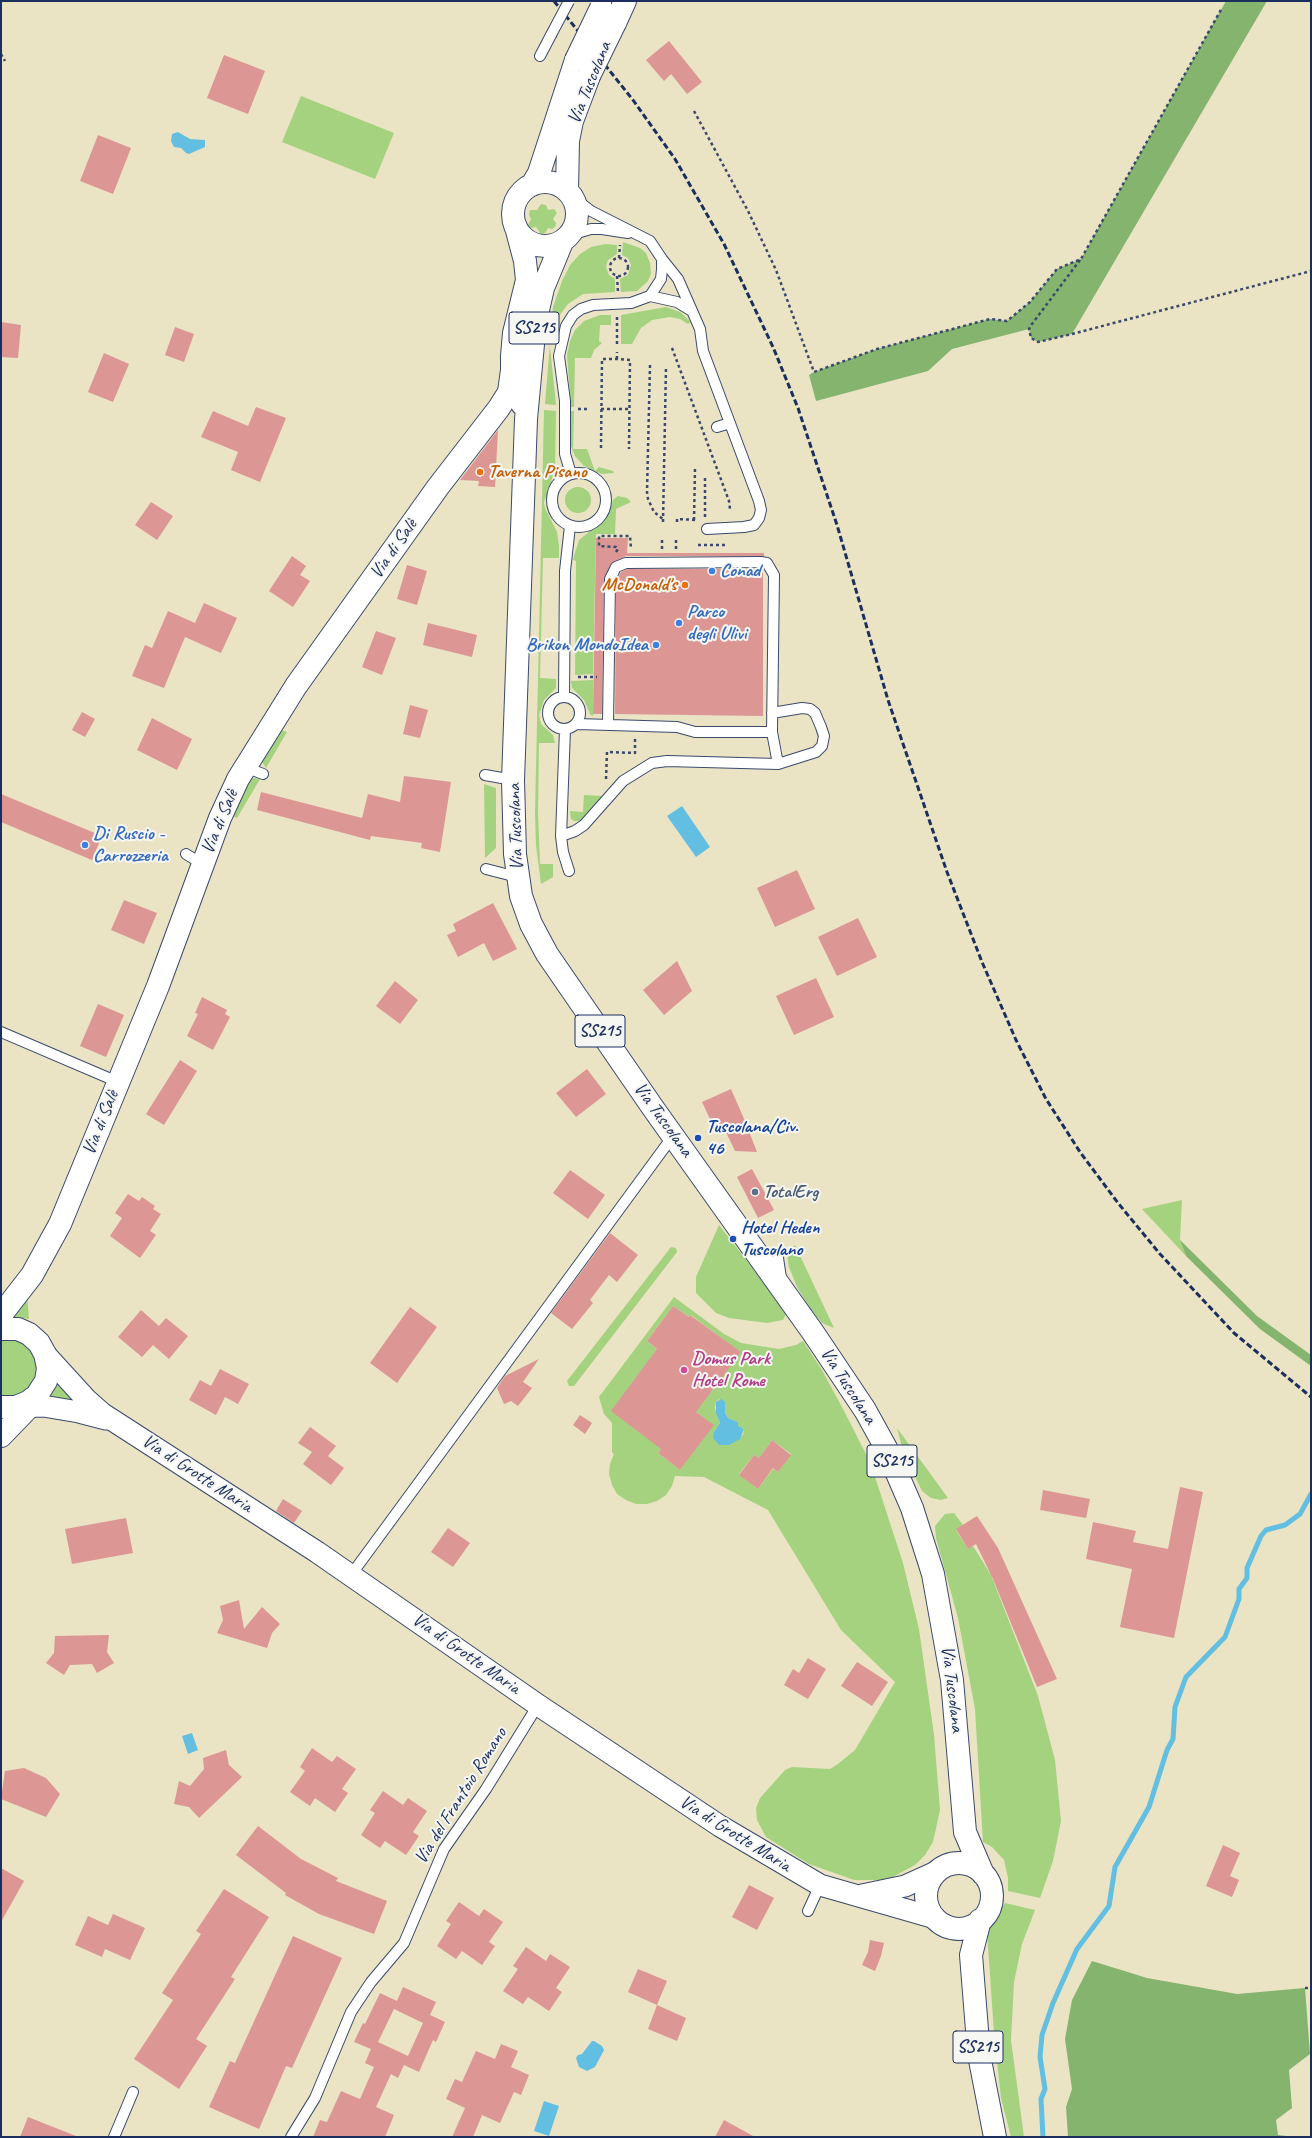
<!DOCTYPE html>
<meta charset="utf-8">
<style>
body{margin:0}
#map{position:relative;width:1312px;height:2138px;overflow:hidden;background:#eae3c4;font-family:Caveat,sans-serif}
canvas{display:block}
.frame{position:absolute;inset:0;border:2px solid #1b2f5e;pointer-events:none}
</style>
<div id="map">
<canvas width="1312" height="2138"></canvas>
<div class="frame"></div>
</div>
<script>
const c = document.querySelector('canvas').getContext('2d');
c.lineJoin = 'round';
function fillPath(path, color) {
  c.fillStyle = color;
  c.fill(path, 'evenodd');
}
function shape(rows) {
  const path = new Path2D();
  for (const r of rows) {
    if (r.length === 3) {
      path.moveTo(r[0] + r[2], r[1]);
      path.arc(r[0], r[1], r[2], 0, 2 * Math.PI);
      continue;
    }
    path.moveTo(r[0], r[1]);
    for (let i = 2; i < r.length; i += 2) path.lineTo(r[i], r[i + 1]);
  }
  return path;
}
function strokePath(path, color, width, dash) {
  c.strokeStyle = color;
  c.lineWidth = width;
  c.lineCap = dash ? 'butt' : 'round';
  c.setLineDash(dash || []);
  c.stroke(path);
}
function label(font, color, halo, rows, align = 'center') {
  c.font = font + ' Caveat,sans-serif';
  c.lineWidth = 4;
  c.setLineDash([]);
  c.textBaseline = 'middle';
  c.strokeStyle = halo;
  c.fillStyle = color;
  for (const [text, x, y, turn = 0] of rows) {
    c.save();
    c.translate(x, y);
    c.rotate((+turn || 0) * Math.PI / 180);
    c.textAlign = isNaN(turn) ? turn : align;
    if (halo) c.strokeText(text, 0, 0);
    c.fillText(text, 0, 0);
    c.restore();
  }
}
fillPath(shape([
 [301,96,394,133,375,179,282,142],
 [541,204,546,205,548,210,554,209,557,213,553,219,556,223,555,227,552,229,548,228,545,233,541,234,536,227,531,228,528,225,531,219,529,215,530,210,537,210],
 [623,242,640,248,646,253,650,263,651,274,648,281,637,291,621,292,620,279,628,275,631,265,628,258,622,255],
 [605,244,617,245,617,254,608,260,606,267,609,275,615,279,615,292,583,294,568,304,556,320,552,328,550,347,556,405,545,404,553,307,562,281,570,265,580,254,591,247],
 [666,307,680,312,691,322,688,324,680,319,670,317,652,320,641,328,632,344,621,344,621,315],
 [600,315,611,315,611,325,600,325,599,341,602,343,594,350,591,358,575,358,574,407,571,407,567,355,570,341,575,330,584,321],
 [544,410,556,411,555,470,544,502,545,508,557,532,559,546,559,558,543,558,540,678,556,679,556,688,544,700,539,715,541,724,553,735,555,743,539,743,538,813,540,864,553,864,553,877,541,884,536,845,535,813],
 [571,411,574,411,573,449,587,449,595,471,599,467,613,471,614,473,602,474,591,470,583,465,575,456,571,446],
 [578,500,13],
 [618,496,627,498,631,502,616,509,615,534,596,534,593,674,575,675,576,561,573,560,574,556,579,540,605,519,613,500],
 [593,680,593,716,590,714,584,700,572,688,571,681],
 [279,729,287,732,266,768,261,760],
 [254,778,260,779,237,818,230,815,250,779],
 [484,784,496,788,496,848,485,858],
 [584,795,602,796,582,821,574,821,571,819,570,811,583,812],
 [1182,1200,1180,1240,1186,1256,1142,1209],
 [719,1225,776,1298,786,1314,783,1320,767,1323,729,1318,716,1313,696,1293,696,1277],
 [795,1245,834,1328,822,1323,811,1310,797,1287,789,1267,787,1254],
 [671,1247,676,1248,677,1252,574,1386,569,1386,567,1381],
 [27,1294,29,1319,9,1316],
 [674,1297,724,1334,741,1343,779,1349,796,1345,803,1341,822,1370,843,1409,867,1456,876,1480,903,1563,919,1629,934,1735,940,1810,933,1842,925,1855,915,1865,887,1880,854,1880,809,1864,766,1837,757,1820,756,1808,760,1798,785,1770,792,1767,830,1769,838,1764,855,1750,895,1682,841,1630,768,1510,704,1477,675,1476,672,1486,666,1495,657,1501,647,1504,636,1504,626,1500,617,1494,612,1485,609,1474,610,1464,614,1454,612,1452,612,1423,604,1414,599,1397],
 [673,1306,689,1317,691,1315,740,1352,710,1393,647,1341],
 [720,1399,728,1418,738,1422,738,1426,744,1429,743,1435,722,1445,717,1443,714,1432,720,1424,715,1408,716,1402],
 [691,1408,713,1425,680,1470,658,1453],
 [772,1440,791,1454,778,1472,759,1458],
 [754,1455,773,1469,758,1489,739,1474],
 [11,1338,21,1341,29,1347,35,1355,38,1365,37,1376,33,1386,17,1398,1,1398,1,1339],
 [57,1376,82,1403,44,1402],
 [897,1428,948,1498,941,1500,931,1498,922,1491,904,1454],
 [954,1513,963,1525,956,1530,968,1549,973,1546,991,1575,1038,1696,1055,1760,1061,1821,1053,1861,1040,1898,1008,1891,1008,1878,1004,1860,992,1847,983,1842,975,1709,958,1618,936,1538,935,1526,945,1514],
 [1005,1903,1035,1910,1022,1944,1014,1982,1011,2040,1024,2137,1011,2137,1001,2098,994,2033,986,1917,999,1911]
]), '#a5d27f');
fillPath(shape([
 [1226,1,1267,1,1072,334,1038,342,1031,338,1029,329,952,349,928,371,816,401,809,375,814,372,877,349,990,319,1007,321,1030,302,1057,269,1081,259],
 [1180,1240,1257,1316,1311,1355,1311,1366,1260,1329,1186,1256],
 [1092,1961,1147,1978,1237,1994,1305,1988,1310,2054,1289,2070,1292,2108,1276,2120,1278,2135,1295,2137,1068,2137,1066,2107,1072,2089,1065,2039,1072,2000]
]), '#84b46e');
fillPath(shape([
 [178,132,190,139,205,140,205,147,189,154,186,153,181,148,174,147,171,141,172,134],
 [682,806,710,847,696,857,667,816],
 [721,1399,725,1402,725,1412,728,1418,738,1422,738,1426,744,1429,740,1439,729,1445,719,1445,713,1438,714,1432,720,1423,716,1413,716,1402],
 [192,1733,198,1750,188,1754,182,1736],
 [592,2041,594,2041,602,2046,604,2050,595,2067,587,2071,579,2067,576,2058,578,2055,582,2054],
 [544,2101,559,2106,549,2136,534,2131]
]), '#63bfe1');
strokePath(shape([
 [1043,2137,1041,2099,1045,2089,1040,2057,1042,2035,1053,2003,1077,1949,1109,1906,1115,1867,1149,1807,1167,1750,1173,1739,1175,1707,1186,1677,1225,1637,1239,1599,1239,1589,1247,1578,1247,1568,1261,1536,1266,1530,1285,1525,1300,1514,1311,1494]
]), '#63bfe1', 5);
fillPath(shape([
 [669,41,702,82,687,94,671,74,664,81,646,60],
 [224,55,265,71,248,114,207,98],
 [98,135,131,148,113,194,80,181],
 [1,322,21,325,18,358,1,357],
 [175,327,194,334,184,362,165,355],
 [104,353,129,364,113,402,88,392],
 [256,407,286,418,260,482,231,470,238,452,201,437,213,411,248,426],
 [498,430,495,487,478,486,479,481,460,480],
 [151,502,173,516,157,540,135,525],
 [596,538,628,538,627,553,764,553,764,556,626,556,611,564,604,579,602,714,593,714],
 [292,556,306,566,300,575,310,581,293,607,269,591],
 [407,565,427,571,417,605,397,599],
 [627,569,763,569,763,716,615,714,616,581,621,572],
 [204,603,237,618,221,653,185,637,164,688,132,676,145,645,152,648,168,611,195,623],
 [428,623,477,635,472,657,423,645],
 [376,631,396,638,382,675,362,667],
 [410,705,428,710,420,738,403,734],
 [82,712,95,719,85,737,72,730],
 [152,718,192,739,177,770,137,750],
 [404,776,451,782,440,852,421,848,422,843,371,836,370,840,257,810,261,792,362,818,368,794,400,802],
 [1,794,102,836,92,860,1,822],
 [797,870,815,909,775,927,757,888],
 [124,900,157,913,144,944,111,930],
 [493,903,517,949,493,961,484,943,458,957,447,935,456,931,453,924],
 [858,918,877,957,837,976,818,937],
 [677,961,692,991,664,1015,643,990],
 [816,978,834,1017,794,1035,776,996],
 [395,981,418,1000,400,1024,376,1006],
 [202,997,227,1010,225,1014,230,1017,213,1050,187,1036,198,1014,195,1013],
 [98,1004,124,1015,106,1057,80,1046],
 [180,1060,197,1071,164,1125,146,1114],
 [587,1069,606,1094,576,1117,556,1093],
 [731,1089,745,1121,757,1152,735,1151,725,1130,717,1134,702,1102],
 [752,1169,774,1210,758,1218,737,1177],
 [570,1170,605,1195,588,1219,553,1193],
 [128,1194,139,1201,142,1197,155,1206,153,1209,161,1214,150,1231,156,1235,140,1258,110,1236,122,1218,115,1213],
 [610,1233,638,1255,617,1282,609,1275,590,1300,593,1303,572,1329,551,1313],
 [673,1306,689,1317,690,1315,741,1352,696,1412,714,1425,680,1470,658,1453,661,1449,611,1411,657,1349,647,1341],
 [410,1307,437,1327,397,1383,370,1363],
 [141,1310,159,1326,166,1318,188,1336,169,1359,153,1345,142,1357,118,1337],
 [539,1359,523,1382,532,1388,518,1406,511,1401,504,1404,497,1388,505,1376],
 [220,1369,249,1384,238,1404,225,1397,216,1415,189,1400,200,1380,211,1386],
 [580,1415,592,1423,585,1434,573,1425],
 [310,1427,336,1446,328,1456,344,1468,331,1485,303,1464,312,1452,298,1443],
 [772,1440,791,1455,778,1472,773,1468,758,1489,739,1475,754,1455,759,1458],
 [1180,1487,1203,1492,1174,1638,1120,1627,1132,1569,1086,1559,1093,1522,1136,1531,1133,1542,1168,1549],
 [1043,1490,1090,1499,1086,1518,1040,1510],
 [283,1499,302,1511,294,1523,276,1511],
 [977,1516,998,1548,1057,1679,1037,1687,993,1579,976,1544,968,1549,956,1529],
 [126,1518,133,1553,72,1564,65,1529],
 [448,1528,470,1543,453,1567,431,1552],
 [239,1600,244,1629,262,1607,280,1624,272,1633,267,1648,217,1633,223,1620,220,1606],
 [109,1635,107,1652,114,1663,97,1673,92,1664,70,1665,64,1675,46,1663,54,1653,55,1636],
 [808,1658,826,1669,808,1699,784,1685,793,1669,799,1673],
 [857,1662,888,1682,872,1706,841,1686],
 [312,1748,332,1762,337,1756,356,1769,342,1789,348,1793,335,1812,315,1798,310,1806,290,1792,305,1771,300,1767],
 [226,1750,229,1765,242,1777,199,1818,189,1807,174,1804,179,1781,190,1786,204,1769,203,1758],
 [24,1768,46,1778,60,1794,46,1817,1,1799,5,1771],
 [383,1791,403,1805,408,1798,427,1811,413,1832,419,1836,406,1855,385,1841,380,1848,361,1835,375,1813,370,1810],
 [258,1826,301,1859,338,1878,336,1881,387,1901,374,1934,319,1914,285,1895,286,1893,236,1855],
 [1223,1845,1240,1853,1230,1876,1239,1880,1232,1897,1206,1886],
 [1,1868,24,1881,1,1922],
 [749,1885,774,1898,757,1930,732,1917],
 [224,1889,269,1917,231,1977,235,1979,196,2039,207,2046,179,2089,134,2059,173,2000,162,1993,201,1934,196,1931],
 [459,1902,479,1916,484,1909,503,1922,489,1942,495,1946,482,1965,462,1951,456,1959,437,1946,451,1924,446,1921],
 [113,1914,145,1928,130,1960,105,1949,102,1957,75,1945,88,1916,108,1925],
 [293,1936,342,1958,292,2068,286,2066,259,2129,209,2107,230,2061,235,2063],
 [870,1940,884,1943,881,1956,875,1971,862,1965,868,1952],
 [526,1947,546,1961,550,1954,570,1967,556,1988,562,1992,549,2011,528,1997,523,2004,503,1991,518,1969,513,1966],
 [638,1969,667,1981,657,2005,628,1992],
 [403,1987,436,2002,430,2015,445,2022,436,2042,433,2040,419,2072,404,2065,398,2078,391,2074,376,2107,394,2115,385,2137,313,2137,320,2120,327,2122,341,2091,360,2099,374,2067,365,2063,371,2049,354,2042,363,2023,365,2024,380,1993,397,2001],
 [394,2009,423,2023,408,2056,378,2042],
 [657,2005,686,2018,677,2041,648,2029],
 [501,2044,518,2051,511,2067,529,2075,521,2095,514,2092,500,2123,482,2115,473,2137,452,2137,465,2108,446,2099,455,2079,462,2082,476,2051,495,2059],
 [28,2117,76,2136,76,2137,20,2137],
 [724,2120,755,2137,715,2137]
]), '#dc9795');
const service = shape([
 [540,56,551,35],
 [570,195,591,211,650,241,662,259,662,269,661,279,650,296,631,303,593,305,581,309,573,315,566,326,559,356,565,401,565,454,571,474],
 [570,235,591,229,602,229,628,233],
 [662,259,678,279,700,329,703,351,759,501,761,510,759,518,754,525,744,527,707,529],
 [650,296,677,302,690,310],
 [717,427,730,423],
 [579,500,27],
 [564,713,16],
 [564,697,565,571,570,526],
 [577,724,677,727,695,732,772,732,774,575,767,563,761,562,626,563,616,567,610,579,608,724],
 [565,729,561,836,563,852,569,871],
 [772,732,778,764],
 [245,767,263,774],
 [485,775,513,780],
 [561,836,575,831,584,825,623,781,652,763,667,761,778,764,816,752,822,746,824,736,821,727,815,713,810,709,802,708,772,713],
 [186,854,202,864],
 [486,869,517,877],
 [1,1032,118,1082],
 [778,1258,781,1278],
 [351,1575,673,1136],
 [808,1911,820,1885],
 [114,2137,133,2092],
 [291,2137,315,2098,351,2012,371,1982,404,1943,444,1849,486,1789,538,1705]
]);
const minor = shape([
 [45,1354,86,1399,103,1414,317,1552,538,1705,720,1826,820,1885,935,1918],
 [16,1407,43,1406,79,1412,106,1419],
 [862,1895,905,1886,936,1872]
]);
const secondary = shape([
 [1,1315,32,1275,60,1224,158,986,220,818,238,779,296,686,438,487,499,408,509,392,512,370],
 [1,1329,18,1329,29,1334,39,1343,45,1354,48,1368,46,1381,30,1406,1,1436],
 [1,1407,16,1407,28,1402,33,1398]
]);
const primary = shape([
 [615,23,625,1],
 [545,214,32],
 [532,185,539,173,576,60],
 [567,191,568,141,572,121,589,76],
 [516,227,525,261,527,280,514,333,512,356,512,370,522,404],
 [562,242,543,288,535,323,526,419,513,780,515,854,521,896,531,924,547,954,653,1108,812,1331,865,1410,886,1448,912,1508,933,1574,952,1680,965,1832,983,1874],
 [959,1896,33],
 [980,1920,971,1955,979,2055,995,2137]
]);
strokePath(service, '#3a4a6d', 12);
strokePath(minor, '#3a4a6d', 23);
strokePath(secondary, '#3a4a6d', 24);
strokePath(primary, '#3a4a6d', 24);
strokePath(shape([
 [1,54,5,61],
 [694,111,748,211,776,270,814,372,877,349,990,319,1007,321,1030,302,1057,269,1081,259,1222,8],
 [619,267,9],
 [619,258,620,245],
 [1080,260,1032,324,1029,329,1031,338,1038,342,1072,334,1311,271],
 [617,276,618,292],
 [617,344,617,317],
 [672,348,729,501,730,509],
 [617,359,617,352],
 [650,365,647,492,648,499,654,512,663,519],
 [578,409,589,409],
 [601,409,630,409],
 [601,448,602,359,617,359,630,360,629,449],
 [705,517,705,475],
 [694,520,695,468],
 [663,522,666,367],
 [677,522,677,519,697,520],
 [676,540,676,549],
 [698,545,727,545],
 [662,549,662,539],
 [616,552,618,549,616,547,599,546,599,536,630,536,631,548],
 [578,677,597,677],
 [606,779,607,752,635,753,635,738],
 [1305,1988,1311,1988]
]), '#3a4a6d', 2.5, [3, 3]);
strokePath(service, '#fff', 10);
strokePath(minor, '#fff', 21);
strokePath(secondary, '#fff', 22);
strokePath(primary, '#fff', 22);
strokePath(shape([
 [554,1,633,100,675,159,724,244,773,347,798,408,837,525,888,700,947,872,982,962,1016,1040,1046,1099,1080,1152,1118,1203,1160,1254,1234,1333,1311,1397]
]), '#1b2f5e', 3, [6, 3]);
const serviceBridge = shape([
 [551,35,569,1]
]);
const primaryBridge = shape([
 [576,60,601,8],
 [589,76,615,23]
]);
strokePath(serviceBridge, '#3a4a6d', 12, []);
strokePath(primaryBridge, '#3a4a6d', 24, []);
strokePath(serviceBridge, '#fff', 10);
strokePath(primaryBridge, '#fff', 22);
for (const [x, y, r, color] of [
 [480,472,4,"#e8710a"],
 [712,571,4,"#3f7fe0"],
 [685,585,4,"#e8710a"],
 [679,623,4,"#3f7fe0"],
 [656,645,4,"#3f7fe0"],
 [85,845,4,"#3f7fe0"],
 [698,1138,4,"#1a4fb4"],
 [755,1192,4,"#5c6f8a"],
 [733,1239,4,"#1a4fb4"],
 [684,1370,4,"#d1479c"]
]) {
  const dot = new Path2D();
  dot.arc(x, y, r, 0, 2 * Math.PI);
  c.fillStyle = color;
  c.fill(dot);
  strokePath(dot, '#f6f6f2', 1.5);
}
for (const [x, y, w] of [
 [534,328,50],
 [600,1031,50],
 [892,1461,50],
 [978,2047,50]
]) {
  const box = new Path2D();
  box.roundRect(x - w / 2, y - 16, w, 32, 3);
  c.fillStyle = '#f6f6f2';
  c.fill(box);
  strokePath(box, '#1b2f5e', 1);
}
label('bold 18px', '#1b2f5e', null, [
 ["SS215",534,328],
 ["SS215",600,1031],
 ["SS215",892,1461],
 ["SS215",978,2047]
]);
label('19px', '#1b2f5e', '#f6f6f2', [
 ["Via Tuscolana",590,83,-68],
 ["Via di Salè",394,549,-55],
 ["Via di Salè",220,822,-67],
 ["Via Tuscolana",516,827,-92],
 ["Via Tuscolana",663,1120,54],
 ["Via di Salè",101,1123,-68],
 ["Via Tuscolana",848,1386,57],
 ["Via di Grotte Maria",197,1474,33],
 ["Via di Grotte Maria",466,1654,35],
 ["Via Tuscolana",952,1689,83],
 ["Via del Frantoio Romano",461,1796,-58],
 ["Via di Grotte Maria",735,1834,32]
]);
label('bold 19px', '#c56008', '#f6f6f2', [
 ["Taverna Pisano",488,472],
 ["McDonald's",677,585,"right"]
], 'left');
label('bold 19px', '#366cbe', '#f6f6f2', [
 ["Conad",720,571],
 ["Parco",687,612],
 ["degli Ulivi",687,634],
 ["Brikon MondoIdea",648,645,"right"],
 ["Di Ruscio -",93,834],
 ["Carrozzeria",93,856]
], 'left');
label('bold 19px', '#164399', '#f6f6f2', [
 ["Tuscolana/Civ.",706,1127],
 ["46",706,1149],
 ["Hotel Heden",741,1228],
 ["Tuscolano",741,1250]
], 'left');
label('bold 19px', '#4e5e75', '#f6f6f2', [
 ["TotalErg",763,1192]
], 'left');
label('bold 19px', '#b23c85', '#f6f6f2', [
 ["Domus Park",692,1359],
 ["Hotel Rome",692,1381]
], 'left');
</script>
